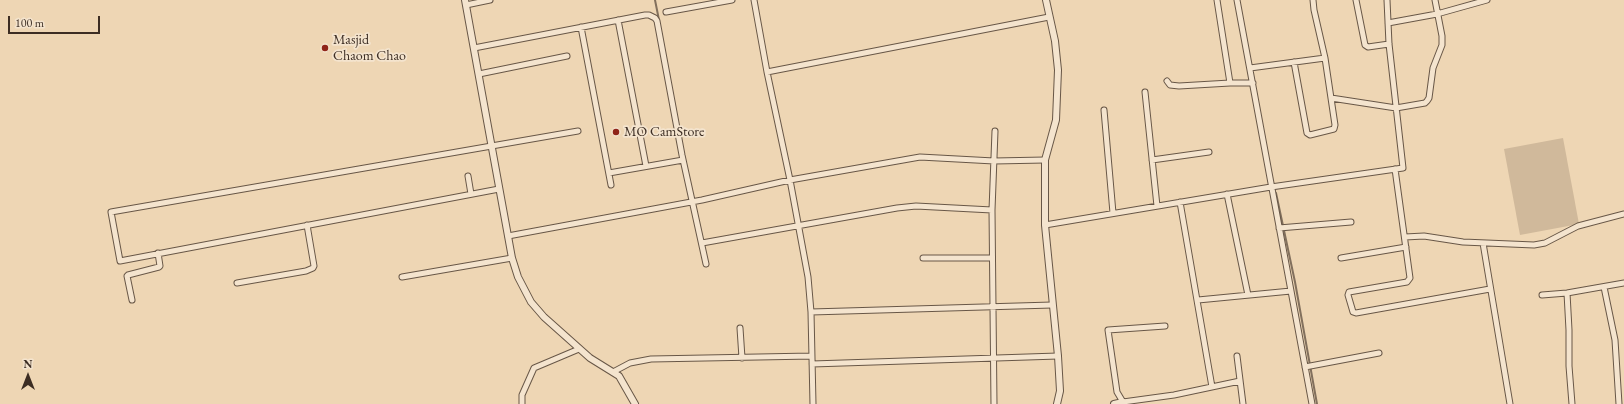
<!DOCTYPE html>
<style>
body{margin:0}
#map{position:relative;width:1624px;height:404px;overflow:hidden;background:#eed6b4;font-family:"EB Garamond",serif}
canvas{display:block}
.north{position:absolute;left:8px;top:356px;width:40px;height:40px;-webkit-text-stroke:3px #f4e4ce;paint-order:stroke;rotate:0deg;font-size:11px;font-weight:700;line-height:16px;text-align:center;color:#3c2d23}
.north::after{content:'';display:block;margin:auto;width:14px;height:18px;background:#3c2d23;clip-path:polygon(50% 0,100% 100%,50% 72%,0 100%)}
.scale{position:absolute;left:8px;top:16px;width:92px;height:18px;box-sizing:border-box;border:2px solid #3c2d23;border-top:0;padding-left:5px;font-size:12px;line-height:14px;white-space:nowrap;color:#3c2d23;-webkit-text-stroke:3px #f4e4ce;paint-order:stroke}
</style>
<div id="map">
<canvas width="1624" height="404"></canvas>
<div class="north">N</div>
<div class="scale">100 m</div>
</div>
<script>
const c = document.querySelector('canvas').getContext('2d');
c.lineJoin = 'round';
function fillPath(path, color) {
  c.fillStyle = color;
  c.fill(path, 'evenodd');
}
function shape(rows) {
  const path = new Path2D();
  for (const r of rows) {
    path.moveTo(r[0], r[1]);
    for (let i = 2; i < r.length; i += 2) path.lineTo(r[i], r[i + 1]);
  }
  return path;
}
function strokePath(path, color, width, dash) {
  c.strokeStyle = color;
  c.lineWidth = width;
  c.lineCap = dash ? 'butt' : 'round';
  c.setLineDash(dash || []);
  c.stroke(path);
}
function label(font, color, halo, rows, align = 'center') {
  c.font = font + ' "EB Garamond",serif';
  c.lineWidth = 3.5;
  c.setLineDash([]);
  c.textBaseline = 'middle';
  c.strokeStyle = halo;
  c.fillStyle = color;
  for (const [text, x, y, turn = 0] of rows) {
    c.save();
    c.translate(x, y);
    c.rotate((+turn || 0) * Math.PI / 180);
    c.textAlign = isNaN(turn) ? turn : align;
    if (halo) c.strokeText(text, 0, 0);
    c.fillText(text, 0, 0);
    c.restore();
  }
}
fillPath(shape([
 [1563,138,1579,224,1520,235,1504,149]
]), '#d0b99b');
strokePath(shape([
 [655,0,659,20],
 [1276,193,1295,282,1317,404]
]), '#82705d', 2);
const minor = shape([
 [754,0,767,72,790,180,808,277,811,312,813,404],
 [1217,0,1230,83,1253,83],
 [1237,0,1312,404],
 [1356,0,1365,45,1368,47,1389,44],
 [466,5,490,0],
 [666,12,732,0],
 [618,20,646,166],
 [1388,23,1437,14,1487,0],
 [581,27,611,185],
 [474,48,645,15,649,15,655,18,657,21,682,155,706,264],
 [1294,62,1307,133,1310,135,1334,129,1335,125,1325,58,1314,10,1313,0],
 [1250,68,1325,58],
 [767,72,1049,17],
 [479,74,567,56],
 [1167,81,1170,85,1179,86,1230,83],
 [1145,92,1157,206],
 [1331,98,1396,108,1425,103,1427,101,1429,98,1433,68,1442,45,1442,36,1435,0],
 [1104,110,1113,213],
 [1152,160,1209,152],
 [1395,169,1410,278,1407,282,1349,292,1348,295,1353,312,1356,313,1490,289],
 [609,173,683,160],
 [468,176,471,194],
 [499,189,120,261,111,212,578,131],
 [1227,194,1248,295],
 [1180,202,1212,387],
 [1045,225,1271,187,1403,168,1389,44,1387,0],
 [1279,228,1351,222],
 [508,236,702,200,790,180,920,157,994,161,1045,160],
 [1405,237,1424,236,1463,242,1534,245,1545,243,1578,226,1624,214],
 [702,243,897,208,916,206,992,210],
 [1483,243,1510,404],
 [923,258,992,258],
 [1341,258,1406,247],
 [402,277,512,258],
 [237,283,306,271,313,268,314,266,307,225],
 [1604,287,1615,340,1619,404],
 [1567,293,1569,330,1569,366,1572,404],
 [1542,295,1567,293,1624,283],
 [132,300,127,276,128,275,159,267,160,266,158,253],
 [1198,300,1291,291],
 [811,312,1052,305],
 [1165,326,1108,330,1117,392,1123,402,1174,395,1240,381],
 [740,328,742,358],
 [1237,356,1243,404],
 [812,364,1058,356],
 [1305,367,1379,353],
 [613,372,630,363,651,359,812,356],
 [522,404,522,395,534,368,579,349],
 [994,404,992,210,995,131]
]);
const tertiary = shape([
 [465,0,512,258,518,277,531,302,544,317,590,358,619,376,635,404],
 [1046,0,1055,41,1058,70,1056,120,1045,160,1045,225,1058,356,1060,391,1057,404],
 [1114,404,1123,402,1123,404]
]);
strokePath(minor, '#685747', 7);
strokePath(tertiary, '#685747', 8);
strokePath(minor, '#f4e4ce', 5);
strokePath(tertiary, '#f4e4ce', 6);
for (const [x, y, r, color] of [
 [325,48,4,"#8f2418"],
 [616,132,4,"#8f2418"]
]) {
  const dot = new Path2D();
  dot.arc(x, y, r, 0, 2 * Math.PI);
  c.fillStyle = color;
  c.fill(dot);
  strokePath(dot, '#f4e4ce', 1.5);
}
label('14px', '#3c2d23', '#f4e4ce', [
 ["Masjid",333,40],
 ["Chaom Chao",333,56],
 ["MO CamStore",624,132]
], 'left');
</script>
